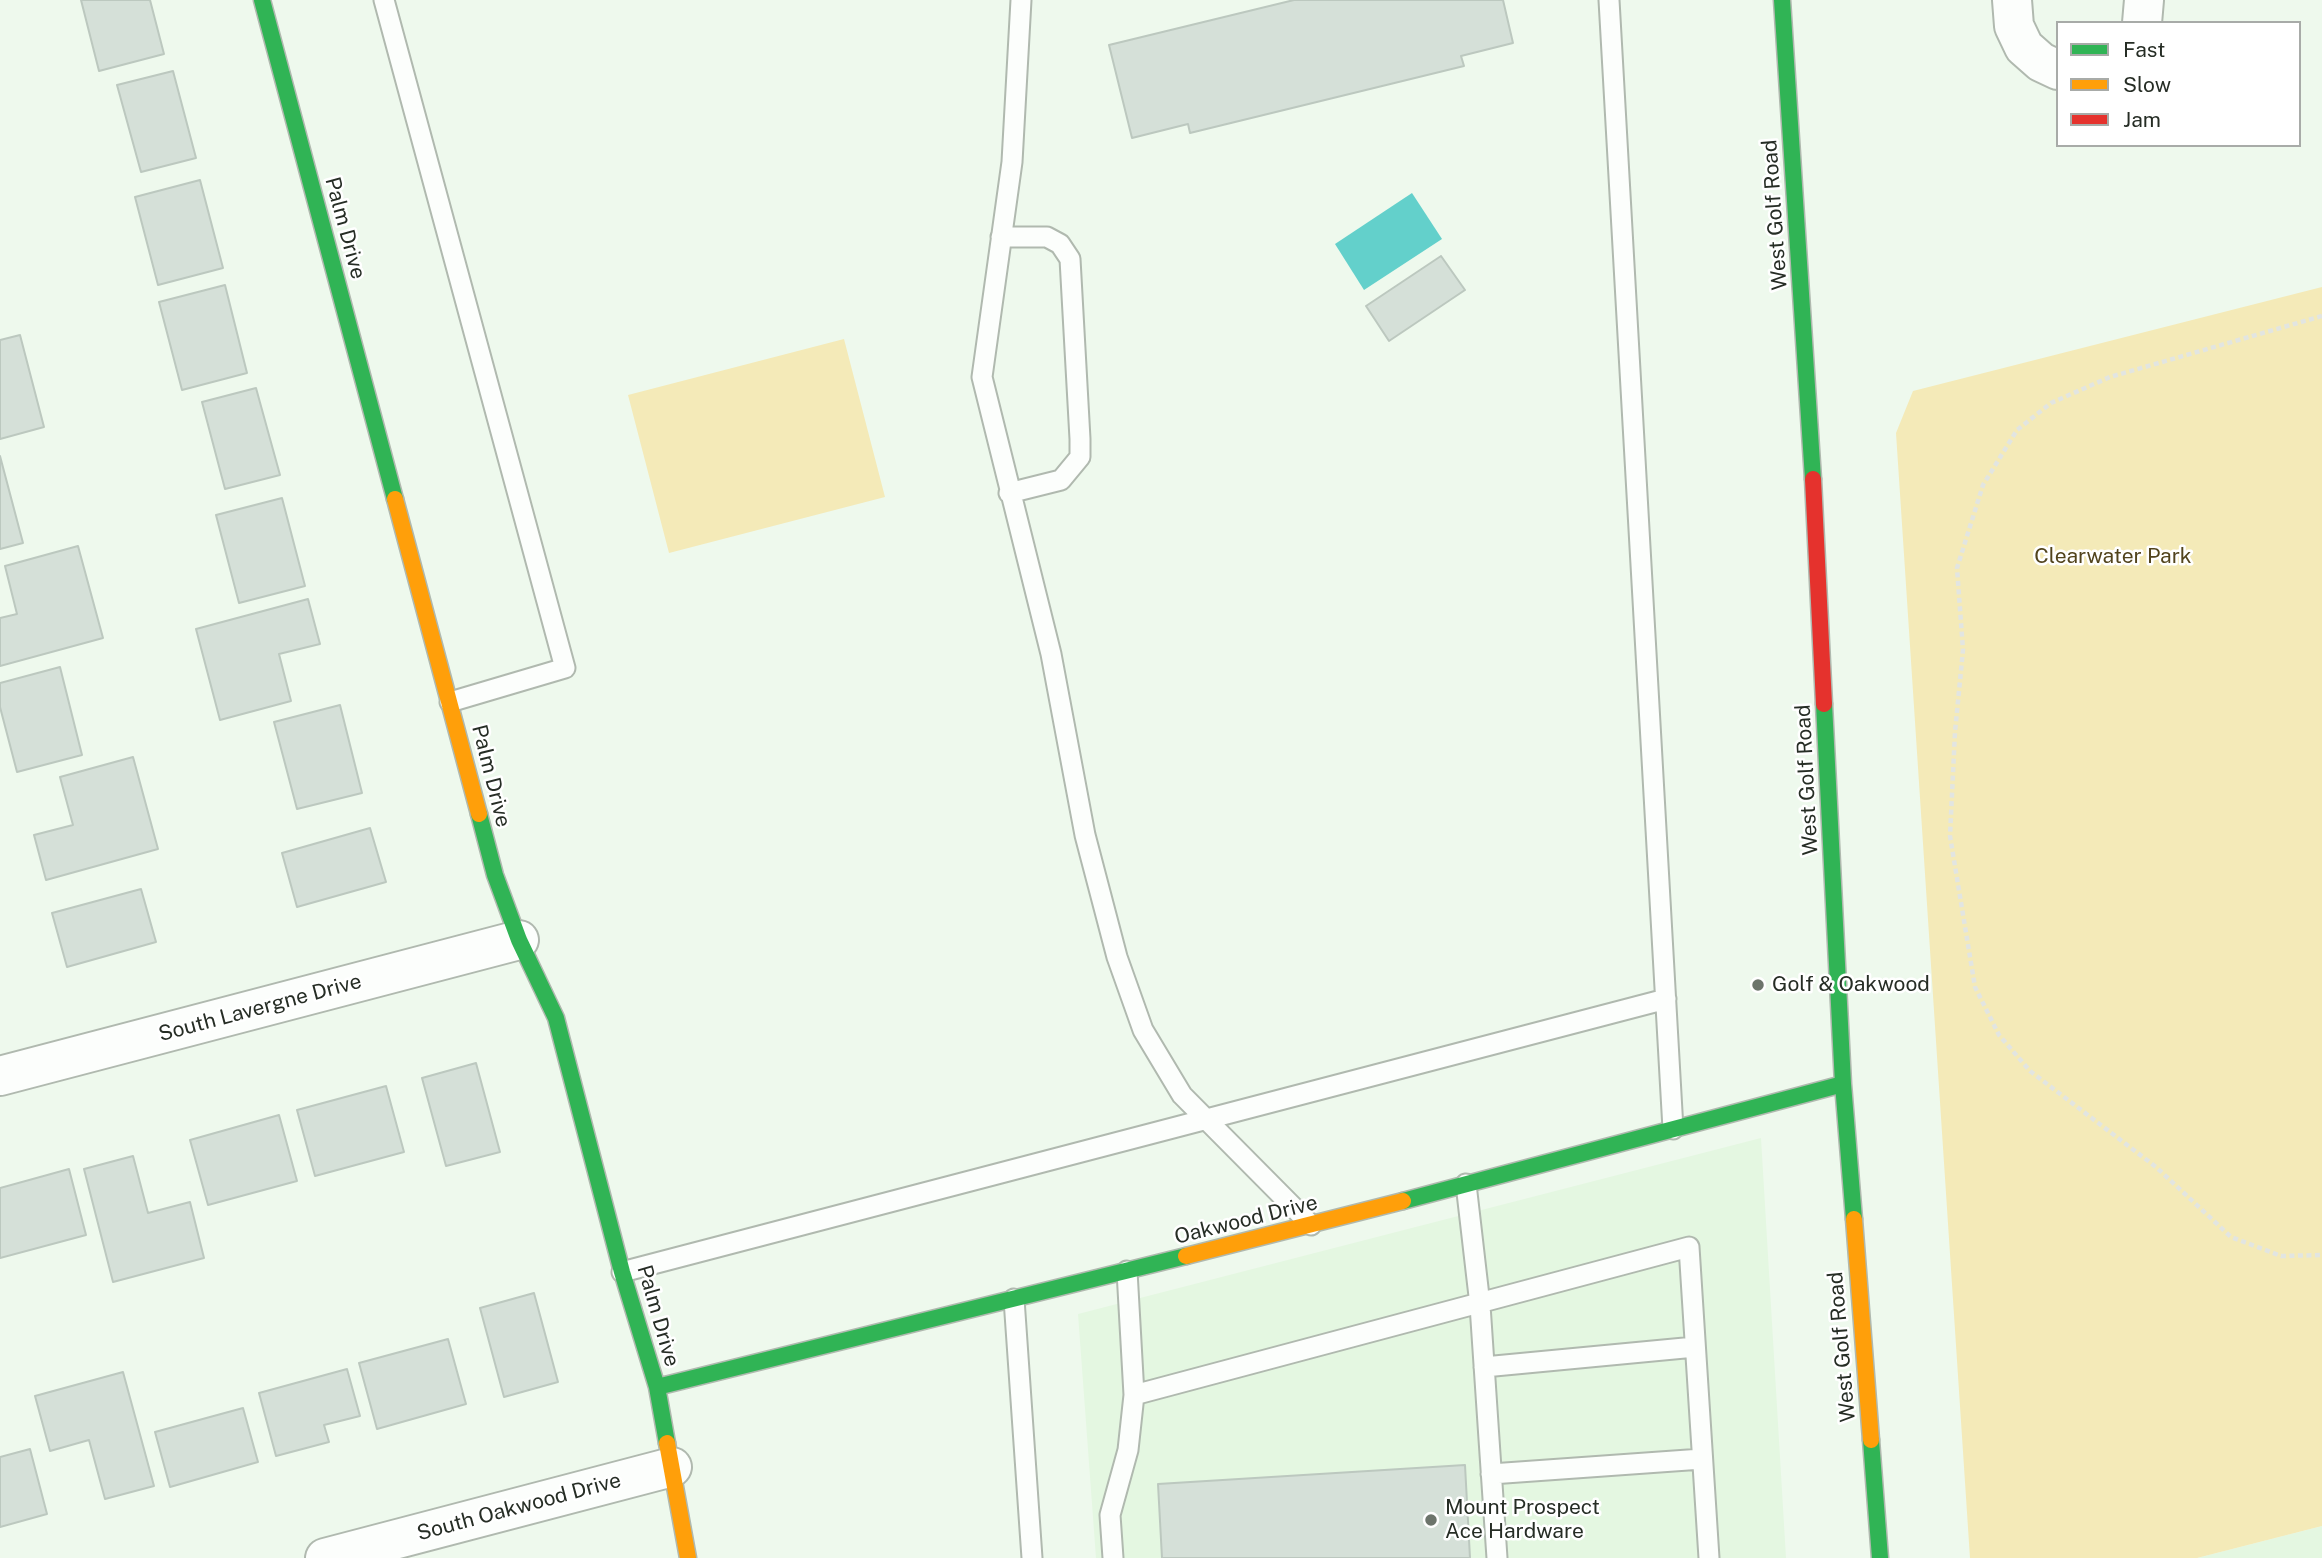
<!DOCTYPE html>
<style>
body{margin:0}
#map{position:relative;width:2322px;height:1558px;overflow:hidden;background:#eef9ed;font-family:"Public Sans",sans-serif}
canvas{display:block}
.legend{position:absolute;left:2056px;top:21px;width:245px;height:126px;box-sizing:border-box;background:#fff;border:2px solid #a8aba8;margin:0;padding:9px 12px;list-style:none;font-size:21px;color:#262d25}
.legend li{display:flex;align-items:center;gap:14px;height:35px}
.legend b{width:35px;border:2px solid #a8aba8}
</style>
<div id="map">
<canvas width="2322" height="1558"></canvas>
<ul class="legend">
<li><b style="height:9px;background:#30b455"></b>Fast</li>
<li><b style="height:9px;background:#ff9f0a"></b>Slow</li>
<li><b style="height:9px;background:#e5322d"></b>Jam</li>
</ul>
</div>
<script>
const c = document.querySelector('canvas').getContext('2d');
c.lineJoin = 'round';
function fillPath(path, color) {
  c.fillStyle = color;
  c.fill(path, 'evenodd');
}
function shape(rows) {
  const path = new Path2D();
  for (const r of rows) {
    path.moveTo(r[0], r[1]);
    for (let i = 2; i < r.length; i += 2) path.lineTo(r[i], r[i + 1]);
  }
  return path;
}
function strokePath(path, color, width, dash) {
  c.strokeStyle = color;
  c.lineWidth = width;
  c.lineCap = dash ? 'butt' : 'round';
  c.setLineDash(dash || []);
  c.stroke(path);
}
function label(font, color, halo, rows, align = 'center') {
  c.font = font + ' "Public Sans",sans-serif';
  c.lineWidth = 5;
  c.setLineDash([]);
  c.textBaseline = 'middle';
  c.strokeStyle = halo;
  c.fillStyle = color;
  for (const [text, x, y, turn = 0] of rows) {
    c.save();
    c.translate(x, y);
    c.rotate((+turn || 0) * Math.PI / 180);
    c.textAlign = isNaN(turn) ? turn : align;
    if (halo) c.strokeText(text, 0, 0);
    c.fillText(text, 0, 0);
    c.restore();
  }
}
fillPath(shape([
 [1761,1138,1786,1558,1096,1558,1078,1314],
 [2322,1526,2322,1558,2197,1558]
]), '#e4f7e1');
fillPath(shape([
 [2322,287,2322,1526,2197,1558,1970,1558,1896,433,1913,391],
 [844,339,885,497,669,553,628,395]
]), '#f4eab8');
fillPath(shape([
 [1412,193,1442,239,1364,290,1335,244]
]), '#63d0cb');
const building = shape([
 [81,0,150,0,164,54,99,71,81,0],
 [1294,0,1503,0,1513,43,1461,56,1464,66,1190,133,1188,124,1132,138,1109,45,1294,0],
 [173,71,196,158,141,172,117,85,173,71],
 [200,180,223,268,158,285,135,197,200,180],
 [1441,256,1465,290,1389,341,1366,306,1441,256],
 [225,285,247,373,182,390,159,302,225,285],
 [20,335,44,427,0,439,0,340,20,335],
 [256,388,280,475,225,489,202,402,256,388],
 [0,456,23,543,0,549,0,456],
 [282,498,305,586,239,603,216,515,282,498],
 [78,546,103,638,0,666,0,618,17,614,5,566,78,546],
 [308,599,320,644,279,654,291,701,220,720,196,629,308,599],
 [60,667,82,755,17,772,0,707,0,683,60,667],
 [340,705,362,793,297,809,274,722,340,705],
 [133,757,158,849,46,880,34,835,73,825,60,777,133,757],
 [370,828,386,882,297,907,282,853,370,828],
 [141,889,156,942,67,967,52,913,141,889],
 [476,1063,500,1152,446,1166,422,1078,476,1063],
 [386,1086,404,1152,315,1176,297,1110,386,1086],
 [279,1115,297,1181,208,1205,190,1140,279,1115],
 [133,1156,148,1213,190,1202,204,1258,113,1282,84,1169,133,1156],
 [69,1169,86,1235,0,1258,0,1188,69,1169],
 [534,1293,558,1382,504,1397,480,1308,534,1293],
 [448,1339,466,1404,377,1429,359,1363,448,1339],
 [347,1369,360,1416,324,1425,329,1442,276,1456,259,1393,347,1369],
 [123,1372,154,1486,105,1499,89,1440,50,1451,35,1396,123,1372],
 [243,1408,258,1462,170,1487,155,1432,243,1408],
 [30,1449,47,1514,0,1527,0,1457,30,1449],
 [1465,1465,1470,1558,1162,1558,1158,1484,1465,1465]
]);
fillPath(building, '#d5e0d8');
strokePath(building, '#bcc8bf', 2);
const lane = shape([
 [384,0,565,668,450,702],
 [1021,0,1012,162,982,377,1051,654,1085,835,1117,957,1143,1030,1182,1095,1311,1225],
 [1609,0,1673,1129],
 [1001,237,1047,237,1060,244,1070,259,1080,439,1080,457,1061,480,1009,493],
 [1466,1184,1480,1305,1497,1558],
 [622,1272,1666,999],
 [1014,1299,1032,1558],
 [1484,1367,1695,1347],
 [1134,1395,1689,1247,1709,1558],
 [1491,1474,1702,1459],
 [1113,1558,1110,1515,1128,1450,1134,1395,1127,1271]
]);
const street = shape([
 [2012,0,2014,26,2024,47,2041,62,2058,70],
 [2142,23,2144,0],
 [0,1076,519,940],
 [325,1558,672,1467]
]);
const fast = shape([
 [262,0,395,499],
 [1782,0,1813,479],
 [1824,704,1843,1084,1854,1219],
 [479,814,495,875,519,940,556,1018,622,1272,657,1387,667,1443],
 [1403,1201,1843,1084],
 [657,1387,1186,1256],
 [1871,1440,1880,1558]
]);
const slow = shape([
 [395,499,479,814],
 [1854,1219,1871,1440],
 [1186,1256,1403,1201],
 [667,1443,688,1558]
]);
const jam = shape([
 [1813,479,1824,704]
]);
strokePath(lane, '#b0b9af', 23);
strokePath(street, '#b0b9af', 42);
strokePath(fast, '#b0b9af', 19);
strokePath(slow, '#b0b9af', 19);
strokePath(jam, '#b0b9af', 19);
strokePath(shape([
 [2322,316,2110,377,2051,403,2017,430,1983,485,1957,568,1963,650,1955,732,1950,836,1975,987,1999,1035,2030,1071,2156,1167,2231,1237,2281,1256,2322,1255]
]), '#e2e5e1', 4.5, [5, 3.5]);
strokePath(lane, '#fcfefc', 19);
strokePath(street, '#fcfefc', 38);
strokePath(fast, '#30b455', 16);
strokePath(slow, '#ff9f0a', 16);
strokePath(jam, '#e5322d', 16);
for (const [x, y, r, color] of [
 [1758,985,7,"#6c746b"],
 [1431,1520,7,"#6c746b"]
]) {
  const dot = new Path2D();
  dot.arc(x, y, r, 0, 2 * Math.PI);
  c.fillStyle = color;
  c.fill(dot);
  strokePath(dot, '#fff', 2.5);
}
label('21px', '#262d25', '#fff', [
 ["West Golf Road",1775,215,-94],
 ["Palm Drive",345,228,75],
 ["Palm Drive",491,776,76],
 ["West Golf Road",1807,780,-93],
 ["South Lavergne Drive",260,1008,-15],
 ["Oakwood Drive",1246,1220,-14],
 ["Palm Drive",658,1316,74],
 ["West Golf Road",1842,1347,-95],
 ["South Oakwood Drive",519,1507,-15]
]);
label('21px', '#52441d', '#fff', [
 ["Clearwater Park",2113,557]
]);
label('21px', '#262d25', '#fff', [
 ["Golf & Oakwood",1772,985],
 ["Mount Prospect",1445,1508],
 ["Ace Hardware",1445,1532]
], 'left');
</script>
